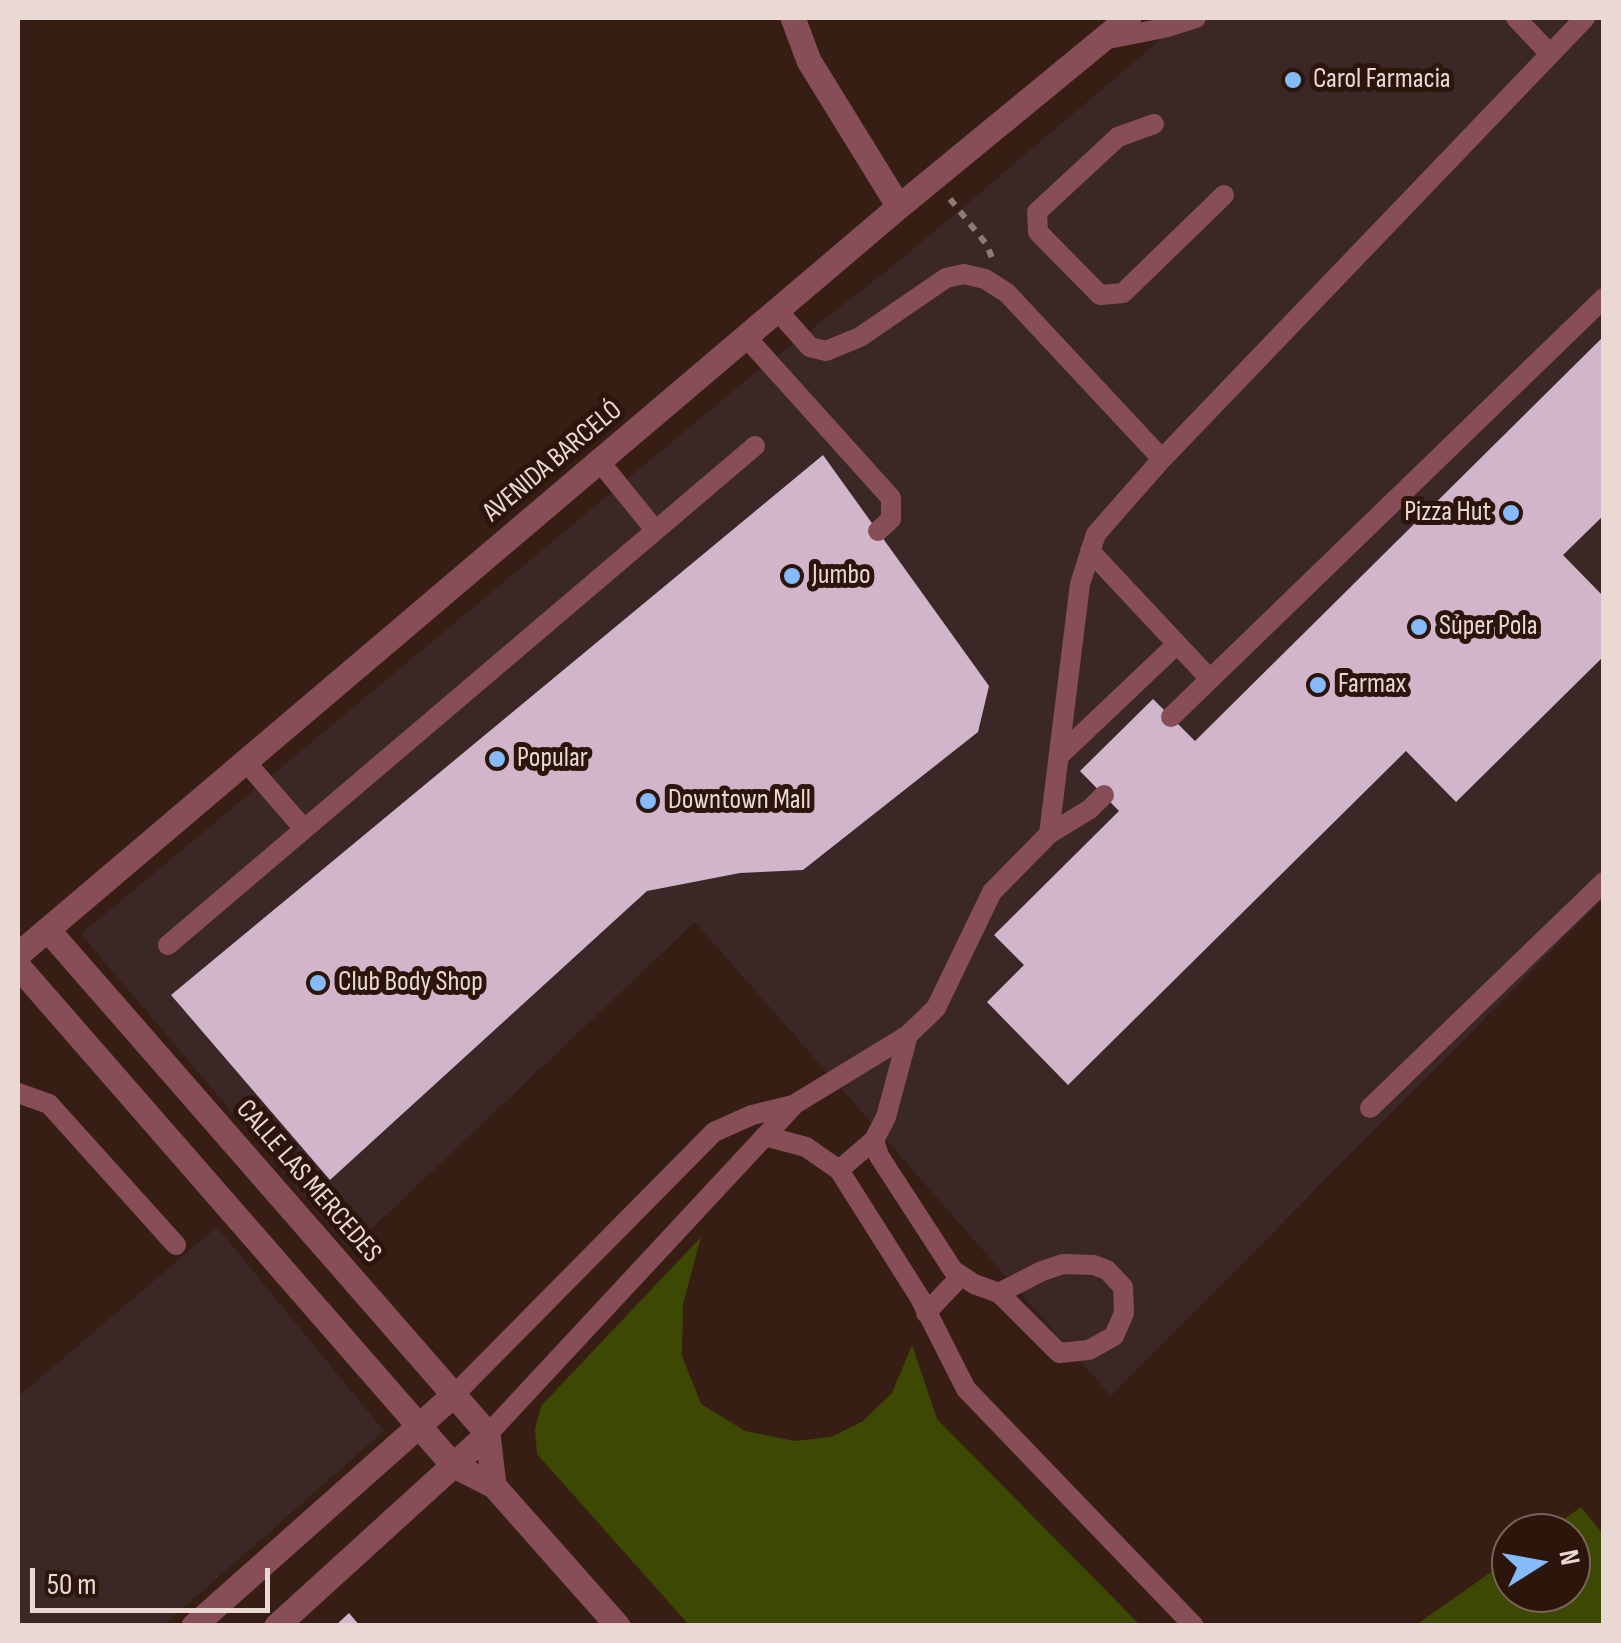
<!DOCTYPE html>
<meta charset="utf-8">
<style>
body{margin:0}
#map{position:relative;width:1621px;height:1643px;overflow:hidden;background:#371e15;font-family:"Sofia Sans Condensed",sans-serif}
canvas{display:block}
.frame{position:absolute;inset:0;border:20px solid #ead8d2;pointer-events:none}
.north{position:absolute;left:1491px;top:1513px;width:100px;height:100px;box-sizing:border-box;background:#2c150b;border:2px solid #78635b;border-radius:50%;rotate:79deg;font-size:28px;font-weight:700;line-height:40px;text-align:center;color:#ead8d2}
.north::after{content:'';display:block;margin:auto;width:35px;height:45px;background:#85bbfb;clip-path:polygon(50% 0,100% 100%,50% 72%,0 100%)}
.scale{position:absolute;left:30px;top:1568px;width:240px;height:45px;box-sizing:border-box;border:5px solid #ead8d2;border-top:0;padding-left:12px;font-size:30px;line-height:35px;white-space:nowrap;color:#ead8d2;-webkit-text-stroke:8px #2c150b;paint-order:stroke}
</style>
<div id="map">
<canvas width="1621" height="1643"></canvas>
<div class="frame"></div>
<div class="north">N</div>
<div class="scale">50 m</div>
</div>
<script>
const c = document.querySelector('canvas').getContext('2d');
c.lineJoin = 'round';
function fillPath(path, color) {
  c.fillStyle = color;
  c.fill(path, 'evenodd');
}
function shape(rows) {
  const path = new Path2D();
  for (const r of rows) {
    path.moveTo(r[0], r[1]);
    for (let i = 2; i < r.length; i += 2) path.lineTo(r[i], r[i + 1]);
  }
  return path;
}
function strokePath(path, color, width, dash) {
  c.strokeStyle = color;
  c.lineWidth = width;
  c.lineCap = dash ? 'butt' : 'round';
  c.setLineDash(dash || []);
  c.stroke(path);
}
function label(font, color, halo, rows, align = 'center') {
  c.font = font + ' "Sofia Sans Condensed",sans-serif';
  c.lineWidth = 10;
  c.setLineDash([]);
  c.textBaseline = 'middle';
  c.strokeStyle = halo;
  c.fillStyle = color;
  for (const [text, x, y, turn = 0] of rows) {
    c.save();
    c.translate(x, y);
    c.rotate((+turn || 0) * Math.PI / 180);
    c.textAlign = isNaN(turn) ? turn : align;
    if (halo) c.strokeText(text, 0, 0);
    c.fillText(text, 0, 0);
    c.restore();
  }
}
fillPath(shape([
 [1186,18,1603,18,1603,899,1111,1396,695,922,349,1250,81,934,750,377,903,258],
 [217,1227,384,1431,164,1625,18,1625,18,1397]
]), '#3b2726');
fillPath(shape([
 [701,1237,683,1304,682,1356,701,1404,745,1431,795,1441,831,1437,863,1421,892,1393,912,1345,937,1419,1140,1625,689,1625,537,1454,535,1429,541,1406],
 [1581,1507,1603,1534,1603,1625,1416,1625,1511,1558,1511,1593,1571,1593,1571,1533,1545,1533]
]), '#3d4902');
fillPath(shape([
 [1604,336,1604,515,1563,555,1604,597,1604,656,1456,802,1406,751,1068,1085,987,1002,1024,965,994,935,1119,811,1080,771,1153,699,1195,741],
 [823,455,989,686,978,732,803,870,740,873,647,891,330,1180,171,995],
 [349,1613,360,1626,335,1626]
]), '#d1b5ca');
strokePath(shape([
 [950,199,987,245,992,258]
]), '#907a73', 6, [8, 8]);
strokePath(shape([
 [1516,18,1549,53],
 [1103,40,1164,28,1196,18],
 [1154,124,1118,137,1037,212,1038,232,1100,295,1123,293,1224,195],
 [777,310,810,347,826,351,860,337,946,278,964,274,985,279,1007,293,1162,459],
 [746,337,891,498,891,519,878,531],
 [600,462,655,530],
 [1090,551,1210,679],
 [1171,717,1604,298],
 [1060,755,1177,644],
 [246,762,304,829],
 [1049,834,1080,584,1096,534,1162,459,1585,18],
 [168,945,755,446],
 [908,1035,886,1117,874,1140,879,1156,953,1270,974,1284,999,1293,1059,1353,1089,1350,1114,1336,1124,1313,1123,1287,1107,1270,1094,1265,1063,1264,1042,1271,999,1293],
 [18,1093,49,1104,176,1245],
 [1370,1108,1604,882],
 [765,1136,806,1147,839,1170,920,1298,966,1389,1194,1626],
 [839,1170,874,1140],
 [926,1313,961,1276],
 [454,1395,714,1132,752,1115,793,1105],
 [488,1434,795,1104,908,1035,936,1008,992,892,1049,834,1090,809,1104,795]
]), '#884e57', 20);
strokePath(shape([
 [48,930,488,1434,494,1486],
 [18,966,453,1465,494,1486,618,1626],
 [194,1626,454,1395],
 [277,1626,488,1434]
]), '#884e57', 25);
strokePath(shape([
 [793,18,809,61,899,207],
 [18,955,899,207,1129,18]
]), '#884e57', 25);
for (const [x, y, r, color] of [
 [1293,80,10,"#85bbfb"],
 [1511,513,10,"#85bbfb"],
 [792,576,10,"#85bbfb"],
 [1419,627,10,"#85bbfb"],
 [1318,685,10,"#85bbfb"],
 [497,759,10,"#85bbfb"],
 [648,801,10,"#85bbfb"],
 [318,983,10,"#85bbfb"]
]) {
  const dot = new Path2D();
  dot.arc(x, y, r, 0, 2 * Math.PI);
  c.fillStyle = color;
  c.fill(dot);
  strokePath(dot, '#2c150b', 4);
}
label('28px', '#ead8d2', '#2c150b', [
 ["Carol Farmacia",1313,80],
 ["Pizza Hut",1491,513,"right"],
 ["Jumbo",812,576],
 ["Súper Pola",1439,627],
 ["Farmax",1338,685],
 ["Popular",517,759],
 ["Downtown Mall",668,801],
 ["Club Body Shop",338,983]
], 'left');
label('28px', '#ead8d2', '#2c150b', [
 ["AVENIDA BARCELÓ",553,462,-40],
 ["CALLE LAS MERCEDES",308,1182,49]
]);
</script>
